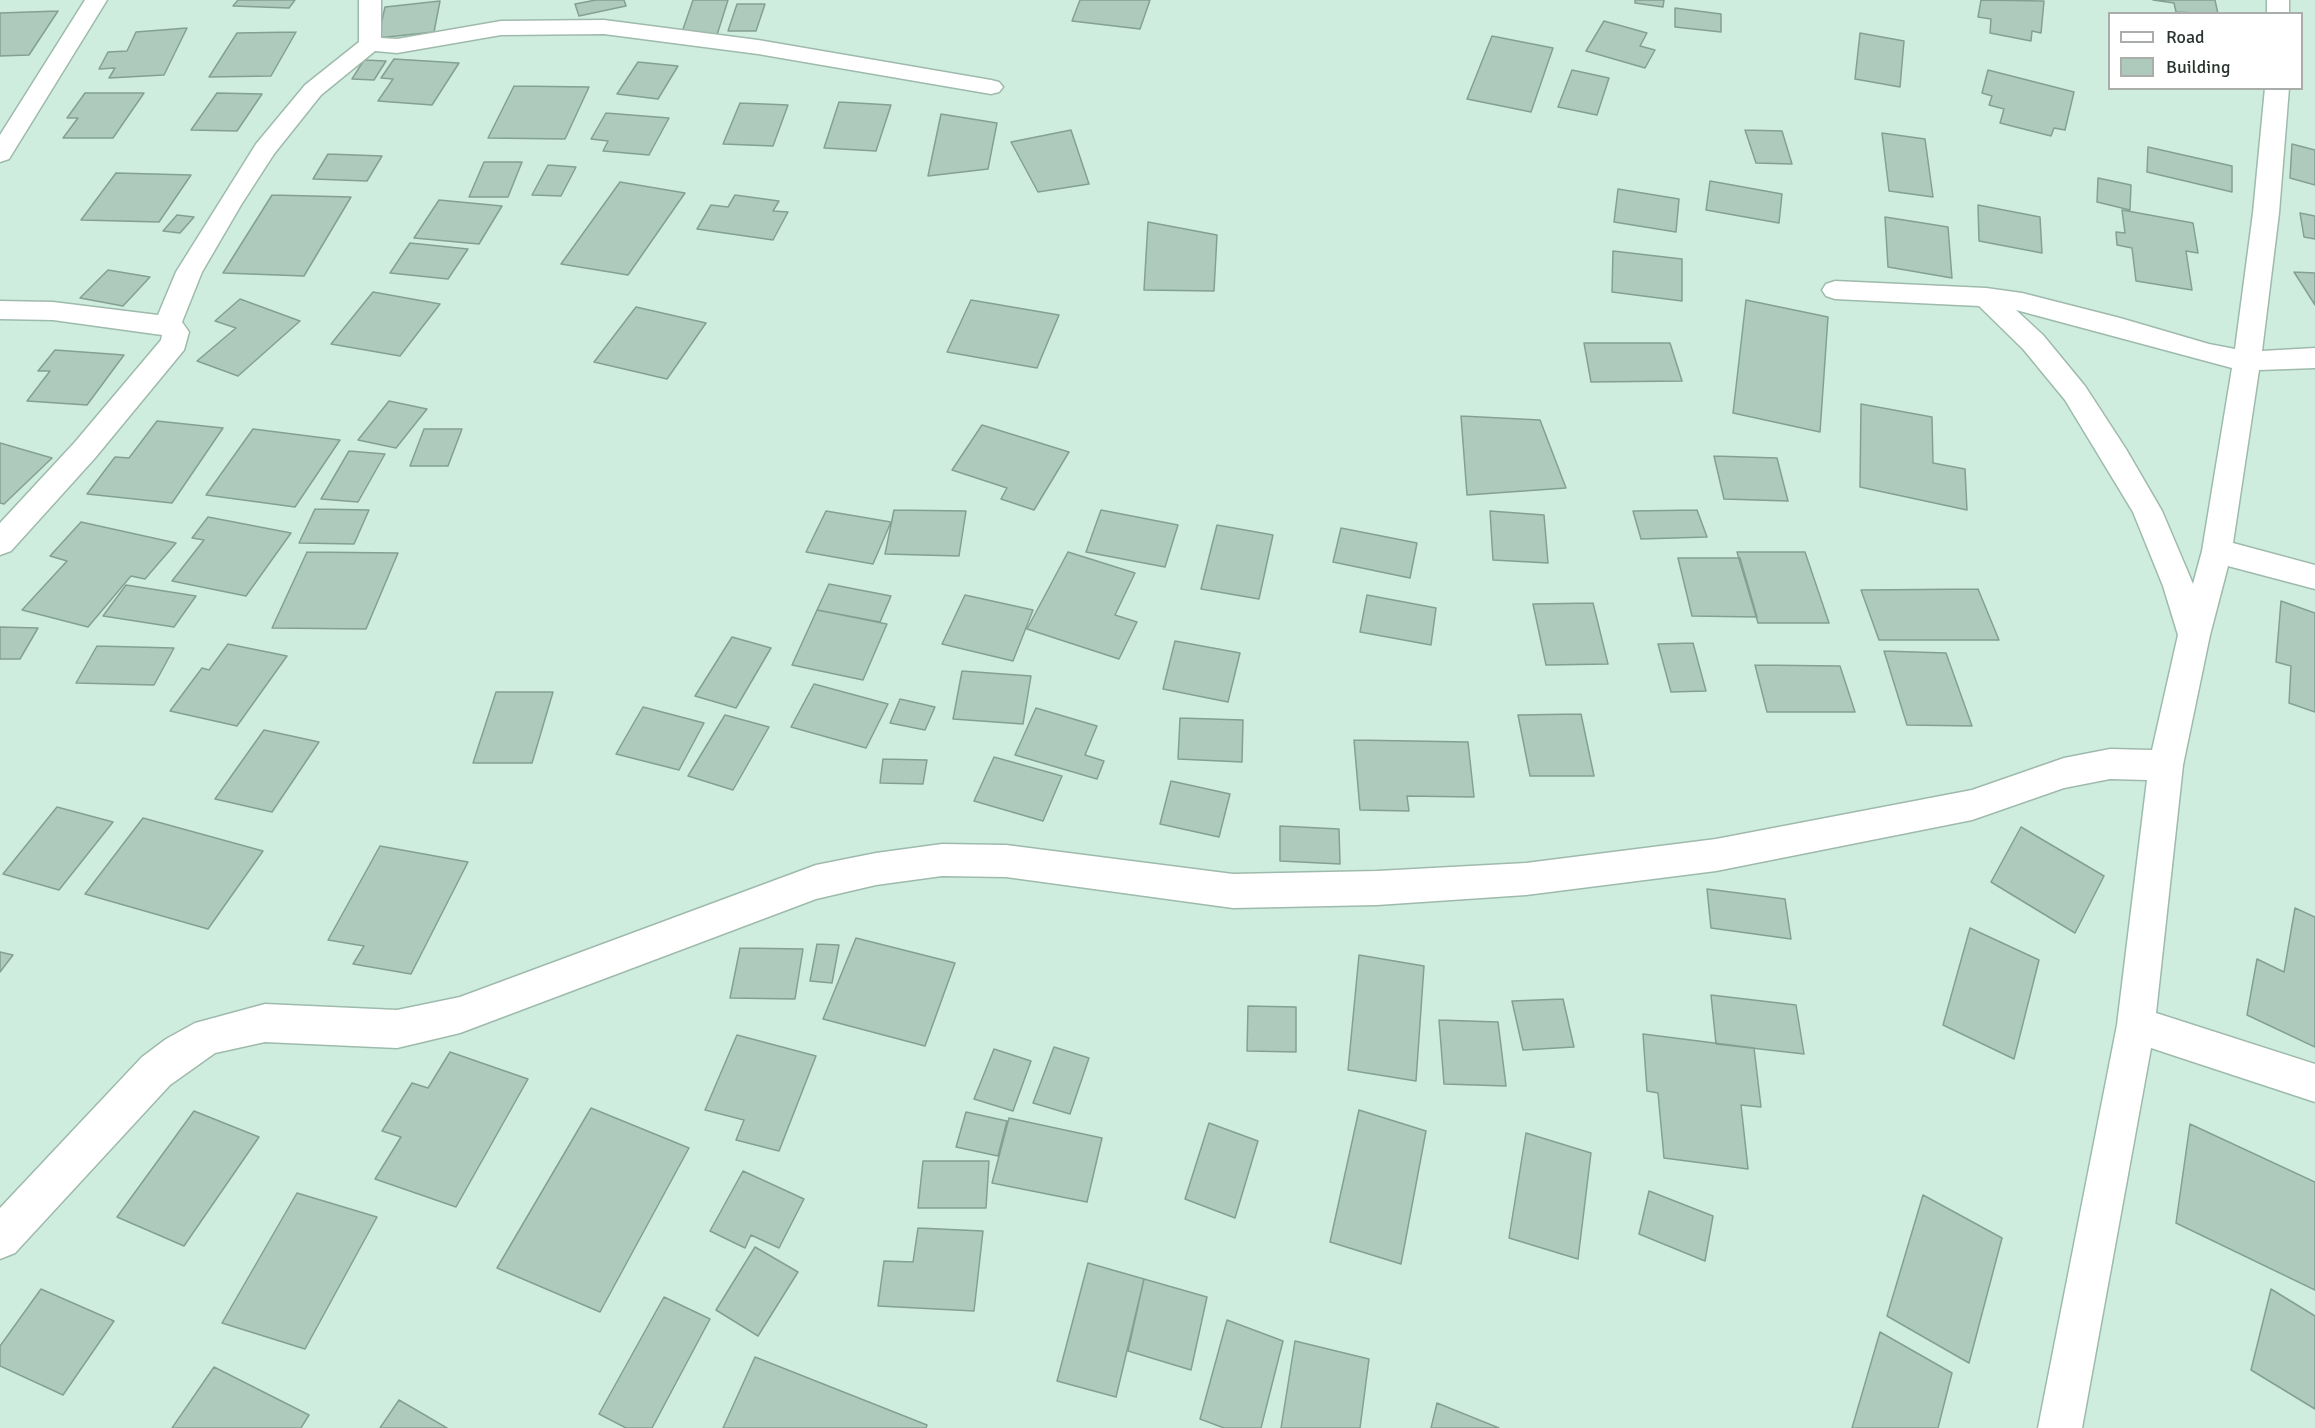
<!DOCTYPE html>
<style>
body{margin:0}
#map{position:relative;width:2315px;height:1428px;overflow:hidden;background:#cfedde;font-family:Signika,sans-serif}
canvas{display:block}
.legend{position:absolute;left:2108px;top:12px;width:195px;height:78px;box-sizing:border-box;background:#fff;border:2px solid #a9aeab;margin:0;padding:8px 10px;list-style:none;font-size:18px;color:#29342e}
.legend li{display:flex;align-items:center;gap:12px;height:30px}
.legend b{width:30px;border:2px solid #a9aeab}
</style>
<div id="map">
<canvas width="2315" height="1428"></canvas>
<ul class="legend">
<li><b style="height:8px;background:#fff"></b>Road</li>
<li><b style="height:16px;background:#aecabc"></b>Building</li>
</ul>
</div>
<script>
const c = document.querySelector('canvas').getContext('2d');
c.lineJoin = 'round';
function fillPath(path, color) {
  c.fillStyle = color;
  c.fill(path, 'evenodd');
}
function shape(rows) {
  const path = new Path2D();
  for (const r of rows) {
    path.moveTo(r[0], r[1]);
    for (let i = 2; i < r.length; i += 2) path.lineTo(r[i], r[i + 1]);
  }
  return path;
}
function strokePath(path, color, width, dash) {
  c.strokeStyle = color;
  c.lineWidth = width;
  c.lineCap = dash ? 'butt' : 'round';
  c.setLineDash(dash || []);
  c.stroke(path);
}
const building = shape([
 [238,0,295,0,289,8,233,6,238,0],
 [596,0,624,0,626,6,579,16,575,4,596,0],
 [693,0,728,0,717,35,681,35,693,0],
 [1080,0,1150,0,1140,29,1072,21,1080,0],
 [1635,0,1664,0,1663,7,1635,3,1635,0],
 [1981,0,2044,1,2041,33,2032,31,2031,41,1990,33,1991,19,1978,17,1981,0],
 [2153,0,2215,0,2218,14,2176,12,2174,3,2153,0],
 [440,1,434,32,378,38,385,7,440,1],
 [737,4,765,4,756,31,728,31,737,4],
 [1675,8,1721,14,1721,32,1675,27,1675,8],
 [58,11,29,55,0,56,0,13,58,11],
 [1604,21,1647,33,1640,46,1655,50,1645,68,1586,51,1604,21],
 [187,28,164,75,109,78,115,68,99,69,108,52,127,51,136,32,187,28],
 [296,32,271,76,209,77,237,33,296,32],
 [1860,33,1904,41,1900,87,1855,79,1860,33],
 [1492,36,1553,48,1531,112,1467,99,1492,36],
 [394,59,459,63,432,105,378,101,393,79,381,78,394,59],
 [364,60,386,61,374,80,352,79,364,60],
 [638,62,678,66,658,99,617,94,638,62],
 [1572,70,1609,78,1597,115,1558,107,1572,70],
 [1988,70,2074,92,2065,130,2054,128,2051,136,2000,123,2004,109,1989,105,1992,96,1982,93,1988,70],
 [514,86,589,87,565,139,488,138,514,86],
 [85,93,144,93,113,138,63,138,78,118,67,118,85,93],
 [217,93,262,94,237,131,191,130,217,93],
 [839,102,891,105,876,151,824,148,839,102],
 [740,103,788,105,773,146,723,144,740,103],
 [606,113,669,118,649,155,603,151,608,141,591,139,606,113],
 [941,114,997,123,988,169,928,176,941,114],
 [1071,130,1089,184,1038,192,1011,142,1071,130],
 [1745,130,1782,131,1792,164,1756,163,1745,130],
 [1882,133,1925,139,1933,197,1889,191,1882,133],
 [2292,144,2315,150,2315,185,2290,178,2292,144],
 [2148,147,2232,166,2232,192,2147,172,2148,147],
 [328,154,382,156,367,181,313,179,328,154],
 [484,162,522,162,508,197,469,197,484,162],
 [548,165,576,167,561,196,532,195,548,165],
 [116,173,191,175,159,222,81,220,116,173],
 [2098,178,2131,185,2130,210,2097,202,2098,178],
 [1710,181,1782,194,1779,223,1706,210,1710,181],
 [620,182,685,193,628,275,561,264,620,182],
 [1618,189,1679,199,1676,232,1614,222,1618,189],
 [272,195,351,197,304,276,223,273,272,195],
 [735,195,779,201,773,211,788,212,773,240,697,229,711,205,728,207,735,195],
 [439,200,502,206,479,244,414,238,439,200],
 [1978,205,2040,217,2042,253,1979,241,1978,205],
 [2122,210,2193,223,2198,253,2186,251,2192,290,2136,281,2132,248,2117,245,2116,232,2125,233,2122,210],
 [2300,213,2315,216,2315,239,2304,237,2300,213],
 [177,215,194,217,180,233,163,231,177,215],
 [1885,217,1948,227,1952,278,1888,267,1885,217],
 [1148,222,1217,235,1214,291,1144,290,1148,222],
 [410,243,468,249,448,279,390,273,410,243],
 [1613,251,1682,259,1682,301,1612,292,1613,251],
 [108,270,150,277,123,306,80,298,108,270],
 [2294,272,2315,273,2315,305,2294,272],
 [373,292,440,304,400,356,331,344,373,292],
 [240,299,300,321,238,376,197,361,236,328,215,321,240,299],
 [971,300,1059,315,1037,368,947,352,971,300],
 [1746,300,1828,317,1820,432,1733,413,1746,300],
 [636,307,706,323,667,379,594,362,636,307],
 [1584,343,1670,343,1682,381,1591,382,1584,343],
 [55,350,124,355,87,405,27,401,50,371,38,371,55,350],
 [389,401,427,409,396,448,358,440,389,401],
 [1861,404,1932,417,1933,463,1965,469,1967,510,1860,487,1861,404],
 [1461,416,1540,420,1566,488,1467,495,1461,416],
 [157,421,223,428,172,503,87,494,115,457,129,458,157,421],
 [982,425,1069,452,1034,510,1001,499,1007,488,952,470,982,425],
 [253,429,340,440,295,507,206,495,253,429],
 [424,429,462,429,448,466,410,466,424,429],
 [0,443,52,458,4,504,0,503,0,443],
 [349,451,385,454,358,502,321,499,349,451],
 [1714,456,1777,458,1788,501,1724,499,1714,456],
 [315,509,369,510,354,544,299,543,315,509],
 [894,510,966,511,959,556,885,554,894,510],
 [1101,510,1178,525,1165,567,1086,552,1101,510],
 [1697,510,1707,537,1641,539,1633,511,1697,510],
 [826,511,891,522,873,564,806,552,826,511],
 [1490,511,1544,515,1548,563,1493,560,1490,511],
 [208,517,291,533,246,596,172,581,204,540,192,538,208,517],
 [81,522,176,543,145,579,131,576,88,627,22,610,67,561,50,556,81,522],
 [1217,525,1273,535,1259,599,1201,589,1217,525],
 [1341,528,1417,543,1410,578,1333,562,1341,528],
 [307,552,398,553,366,629,272,628,307,552],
 [1068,552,1135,573,1115,615,1137,622,1119,659,1027,629,1068,552],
 [1737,552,1805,552,1829,623,1758,623,1737,552],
 [1678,558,1740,558,1757,617,1692,616,1678,558],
 [829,584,891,596,880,622,817,610,829,584],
 [126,585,196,596,174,627,103,616,126,585],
 [1978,589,1999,640,1879,640,1861,590,1978,589],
 [965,595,1033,610,1013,661,942,644,965,595],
 [1367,595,1436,608,1431,645,1360,632,1367,595],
 [2281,601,2315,613,2315,712,2289,703,2291,666,2276,662,2281,601],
 [1593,603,1608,664,1546,665,1533,604,1593,603],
 [817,610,887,624,863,680,792,665,817,610],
 [0,627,38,628,20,659,0,659,0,627],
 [732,637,771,648,736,708,695,696,732,637],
 [1175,641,1240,653,1228,702,1163,689,1175,641],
 [1693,643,1706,691,1671,692,1658,644,1693,643],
 [228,644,287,656,237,726,170,711,202,668,209,670,228,644],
 [97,646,174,648,154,685,76,683,97,646],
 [1884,651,1946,653,1972,726,1907,725,1884,651],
 [1755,665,1840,666,1855,712,1767,712,1755,665],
 [962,671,1031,676,1023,724,953,719,962,671],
 [814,684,888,704,866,748,791,727,814,684],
 [496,692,553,692,532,763,473,763,496,692],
 [900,699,935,707,925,730,890,723,900,699],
 [643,707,704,723,679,770,616,754,643,707],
 [1036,708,1097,726,1085,755,1104,761,1097,779,1015,755,1036,708],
 [1581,714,1594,776,1530,776,1518,715,1581,714],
 [725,715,769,727,733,790,688,776,725,715],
 [1180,718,1243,720,1242,762,1178,759,1180,718],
 [264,730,319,742,272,812,215,799,264,730],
 [1354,740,1468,742,1474,797,1407,796,1409,811,1360,810,1354,740],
 [994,757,1062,776,1043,821,974,801,994,757],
 [883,759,927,760,923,784,880,783,883,759],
 [1171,781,1230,794,1219,837,1160,824,1171,781],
 [57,807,113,822,59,890,3,874,57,807],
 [143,818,263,851,208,929,85,894,143,818],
 [1280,826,1339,829,1340,864,1280,861,1280,826],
 [2021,827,2104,876,2075,933,1991,882,2021,827],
 [380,846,468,862,411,974,353,964,364,946,328,940,380,846],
 [1707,889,1785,899,1791,939,1711,928,1707,889],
 [2295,908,2315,917,2315,1047,2247,1015,2257,959,2284,972,2295,908],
 [1970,928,2039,960,2014,1059,1943,1025,1970,928],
 [856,938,955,963,925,1046,823,1019,856,938],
 [817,944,839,945,832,983,810,981,817,944],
 [740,948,803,949,795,999,730,998,740,948],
 [0,952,13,955,0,972,0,952],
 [1359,955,1424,966,1416,1081,1348,1070,1359,955],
 [1711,995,1796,1005,1804,1054,1716,1044,1711,995],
 [1563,999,1574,1047,1523,1050,1512,1001,1563,999],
 [1248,1006,1296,1007,1296,1052,1247,1051,1248,1006],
 [1439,1020,1498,1022,1506,1086,1444,1084,1439,1020],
 [1643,1034,1754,1048,1761,1107,1741,1105,1748,1169,1664,1158,1658,1093,1647,1091,1643,1034],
 [737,1035,816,1056,779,1151,736,1140,744,1120,705,1110,737,1035],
 [1054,1047,1089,1058,1070,1114,1033,1103,1054,1047],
 [994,1049,1031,1061,1013,1111,974,1099,994,1049],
 [450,1052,528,1079,456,1207,375,1179,401,1137,382,1131,412,1083,428,1088,450,1052],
 [591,1108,689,1148,600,1312,497,1268,591,1108],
 [1359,1110,1426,1131,1401,1264,1330,1242,1359,1110],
 [194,1111,259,1137,184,1246,117,1217,194,1111],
 [966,1112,1007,1121,998,1156,956,1147,966,1112],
 [1009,1118,1102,1138,1087,1202,992,1183,1009,1118],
 [1209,1123,1258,1141,1235,1218,1185,1199,1209,1123],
 [2190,1124,2315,1182,2315,1290,2176,1223,2190,1124],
 [1526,1133,1591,1153,1578,1259,1509,1238,1526,1133],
 [923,1161,989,1161,986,1208,918,1208,923,1161],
 [743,1171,804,1199,779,1248,751,1235,745,1248,710,1231,743,1171],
 [1649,1191,1713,1216,1705,1261,1639,1234,1649,1191],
 [297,1193,377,1217,305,1349,222,1323,297,1193],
 [1923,1195,2002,1238,1969,1363,1887,1316,1923,1195],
 [918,1228,983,1231,974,1311,878,1306,884,1261,913,1262,918,1228],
 [755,1247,798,1272,758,1336,716,1310,755,1247],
 [1088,1263,1144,1279,1116,1397,1057,1381,1088,1263],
 [1144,1279,1207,1297,1191,1370,1128,1351,1144,1279],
 [41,1289,114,1321,63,1395,0,1366,0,1346,41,1289],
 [2271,1289,2315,1316,2315,1409,2251,1370,2271,1289],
 [664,1297,710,1319,652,1428,626,1428,599,1414,664,1297],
 [1227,1320,1283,1341,1261,1428,1224,1428,1200,1419,1227,1320],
 [1880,1332,1952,1373,1938,1428,1852,1428,1880,1332],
 [1295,1341,1369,1359,1360,1428,1281,1428,1295,1341],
 [755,1357,927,1425,926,1428,723,1428,755,1357],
 [214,1367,309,1415,301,1428,172,1428,214,1367],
 [399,1400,447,1428,380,1428,399,1400],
 [1437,1403,1499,1428,1431,1428,1437,1403]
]);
fillPath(building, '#aecabc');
strokePath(building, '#84a093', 1.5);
const minor = shape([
 [85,0,107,0,9,159,0,162,0,135,85,0],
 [359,0,381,0,381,38,397,39,501,21,604,20,758,40,991,80,999,82,1003,87,999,92,991,94,758,54,604,34,501,35,397,53,375,51,321,95,274,154,241,205,202,272,182,322,189,332,184,350,95,458,11,551,0,555,0,523,75,442,161,340,162,335,53,320,0,319,0,301,53,302,158,315,176,272,256,144,305,85,359,42,359,0],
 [2267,0,2289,0,2289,14,2267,14,2267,0],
 [2265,88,2289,88,2279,213,2262,351,2315,348,2315,368,2259,370,2233,543,2315,565,2315,589,2228,566,2210,635,2183,765,2156,1013,2315,1064,2315,1102,2151,1048,2082,1428,2038,1428,2117,1025,2147,780,2110,779,2064,788,1972,820,1716,871,1526,895,1377,905,1233,908,1006,877,942,876,876,885,816,899,460,1033,397,1048,265,1042,215,1053,170,1085,15,1253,0,1259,0,1208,142,1057,166,1039,195,1023,265,1004,397,1010,460,997,816,865,876,853,942,844,1006,845,1233,874,1377,871,1526,863,1716,839,1972,790,2064,758,2110,749,2152,750,2178,635,2163,586,2133,512,2065,400,2023,349,1979,306,1835,299,1826,296,1822,290,1826,284,1835,281,1986,288,2022,293,2120,318,2209,344,2235,349,2253,213,2265,88],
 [2016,310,2232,368,2202,551,2193,584,2162,511,2126,449,2085,386,2043,335,2016,310]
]);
strokePath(minor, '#9ebaac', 3);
fillPath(minor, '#fff');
</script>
